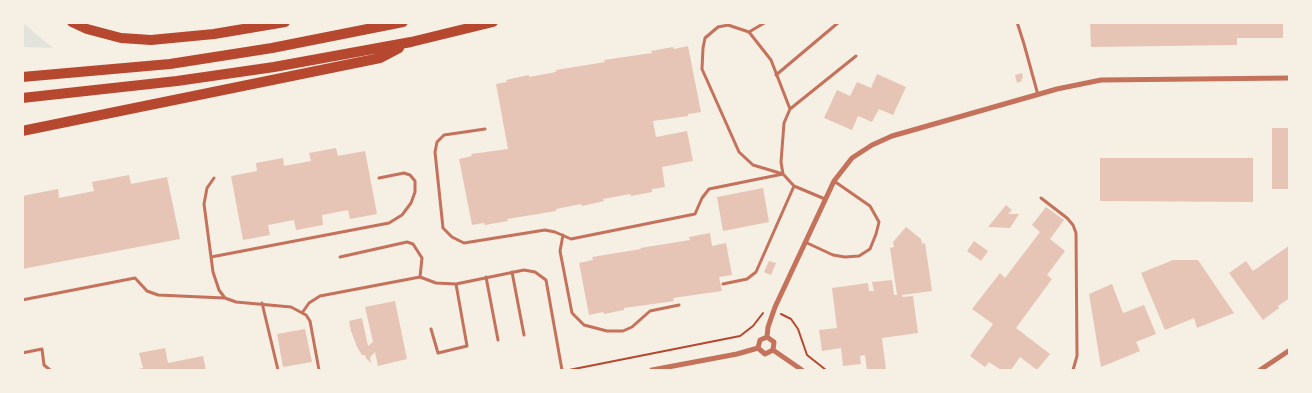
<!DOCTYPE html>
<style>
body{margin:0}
#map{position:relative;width:1312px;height:393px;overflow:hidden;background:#f6efe4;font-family:"PT Sans Narrow",sans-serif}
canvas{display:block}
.frame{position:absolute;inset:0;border:24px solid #f6efe4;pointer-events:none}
</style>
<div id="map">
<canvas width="1312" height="393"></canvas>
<div class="frame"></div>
</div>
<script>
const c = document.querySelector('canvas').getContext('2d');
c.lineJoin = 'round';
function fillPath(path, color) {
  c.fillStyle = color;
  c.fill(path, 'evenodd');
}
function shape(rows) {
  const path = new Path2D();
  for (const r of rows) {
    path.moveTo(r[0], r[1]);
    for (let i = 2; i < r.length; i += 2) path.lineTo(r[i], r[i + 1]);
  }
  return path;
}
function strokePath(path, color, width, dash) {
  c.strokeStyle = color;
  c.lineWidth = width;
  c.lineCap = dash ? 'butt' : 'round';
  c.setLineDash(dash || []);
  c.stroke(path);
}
fillPath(shape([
 [23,23,53,48,23,47]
]), '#e2e4dc');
fillPath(shape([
 [1090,22,1283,22,1283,38,1237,38,1237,45,1091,47],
 [688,46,701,112,688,114,688,116,653,121,656,137,687,131,693,161,662,167,665,187,652,189,652,192,631,196,630,194,603,199,604,201,582,206,581,204,556,209,556,211,507,219,508,221,485,225,484,223,472,225,459,159,472,156,471,154,508,149,496,84,507,82,506,80,529,75,529,77,556,72,556,70,605,62,604,60,652,53,651,51,673,47,674,49],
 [1022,73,1023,78,1021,79,1022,81,1017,83,1015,75],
 [877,74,906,87,893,115,879,109,872,122,858,116,852,130,824,118,837,90,850,96,857,82,871,88],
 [1272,128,1290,128,1290,189,1272,189],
 [336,148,338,156,365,151,377,214,350,219,348,210,322,215,323,225,296,230,294,220,268,225,270,235,243,240,231,176,257,171,256,163,283,158,284,166,311,161,309,153],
 [1100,158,1253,158,1253,202,1100,201],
 [129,175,131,184,167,177,180,239,22,269,22,196,58,189,59,198,94,191,92,182],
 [763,188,769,222,723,231,717,197],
 [1006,205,1012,210,1008,214,1019,214,1010,228,988,227],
 [1046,207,1064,220,1050,239,1065,251,1047,275,1052,279,1016,328,1050,354,1037,370,1020,357,1011,370,1001,370,989,362,985,367,970,356,993,324,972,309,1000,273,1005,278,1040,232,1032,225],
 [906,227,921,239,922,244,925,243,932,291,902,295,902,297,913,296,918,333,882,338,886,370,867,370,865,355,860,356,861,364,843,366,841,348,822,351,819,330,837,328,832,288,868,283,869,291,874,291,872,282,892,280,894,295,897,295,890,248,894,247,893,242],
 [710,233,712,246,726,243,732,275,719,277,722,291,673,298,674,301,624,308,624,310,604,314,603,312,589,315,579,263,593,260,592,257,641,249,640,248,690,240,689,237],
 [974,241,988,251,981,261,967,251],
 [1290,245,1290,298,1278,306,1279,308,1263,320,1229,273,1246,261,1253,271],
 [1173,260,1198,260,1234,313,1197,328,1194,318,1165,330,1141,273],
 [769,261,776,263,771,275,764,272],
 [1112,284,1123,313,1144,305,1156,334,1136,342,1140,351,1101,367,1089,294],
 [395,301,407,359,378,366,375,352,370,357,371,363,366,358,365,355,362,355,357,347,351,331,349,321,362,318,368,346,373,342,365,307],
 [305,329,312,362,283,367,277,334],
 [165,348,168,363,203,356,206,370,133,370,143,368,139,353]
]), '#e6c5b7');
strokePath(shape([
 [781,314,791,319,798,329,807,355,826,370],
 [569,370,740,336,753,326,763,313]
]), '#b5482f', 2);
strokePath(shape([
 [1017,22,1024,44,1038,95],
 [749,32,766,22],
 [776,75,839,22],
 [485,129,444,135,437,142,435,152,443,228,452,237,464,243,545,230,555,232,571,239,695,214,702,198,709,189,783,174,753,165,739,152,702,69,703,48,705,38,718,27,728,25,749,32,771,60,790,109],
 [214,178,207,188,204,204,213,272,219,290,225,298,236,302,291,307,306,315,310,321,319,370],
 [1041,198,1067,218,1073,225,1076,233,1077,356,1073,370],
 [825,199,794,186,783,174,781,162,784,123,790,109,856,56],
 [563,235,560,251,572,313,584,325,607,331,623,331,632,327,650,311,679,305],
 [805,242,833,255,845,257,859,256,870,249,876,234,879,222,870,206,834,181],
 [211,257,389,223,402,215,411,203,415,192,415,181,410,175,404,173,379,178],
 [340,257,407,242,413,244,422,258,420,277],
 [512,272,524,335],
 [486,277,498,340],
 [723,284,747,279,756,272,794,186],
 [22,300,135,278,147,291,158,295,224,298],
 [262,303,278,370],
 [302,313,309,303,320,296,420,277,436,283,456,284,524,270,535,272,546,280,562,370],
 [431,329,438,353,467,346,456,284],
 [22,353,42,349,44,365,50,370]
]), '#c5725c', 3);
strokePath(shape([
 [767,337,768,327,775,307,834,181,852,158,872,145,892,136,1057,89,1101,80,1290,78],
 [758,348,760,340,767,337,774,342,773,350],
 [758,348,765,354,773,350],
 [773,350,802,370],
 [652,370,737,354,758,348],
 [1260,370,1290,350]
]), '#c5725c', 5);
strokePath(shape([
 [72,22,87,29,121,38,151,40,214,34,285,22],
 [22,77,170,64,272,48,403,22],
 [22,98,177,81,274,67,411,42,493,22],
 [22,131,380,58,399,48]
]), '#b5482f', 10);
</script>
